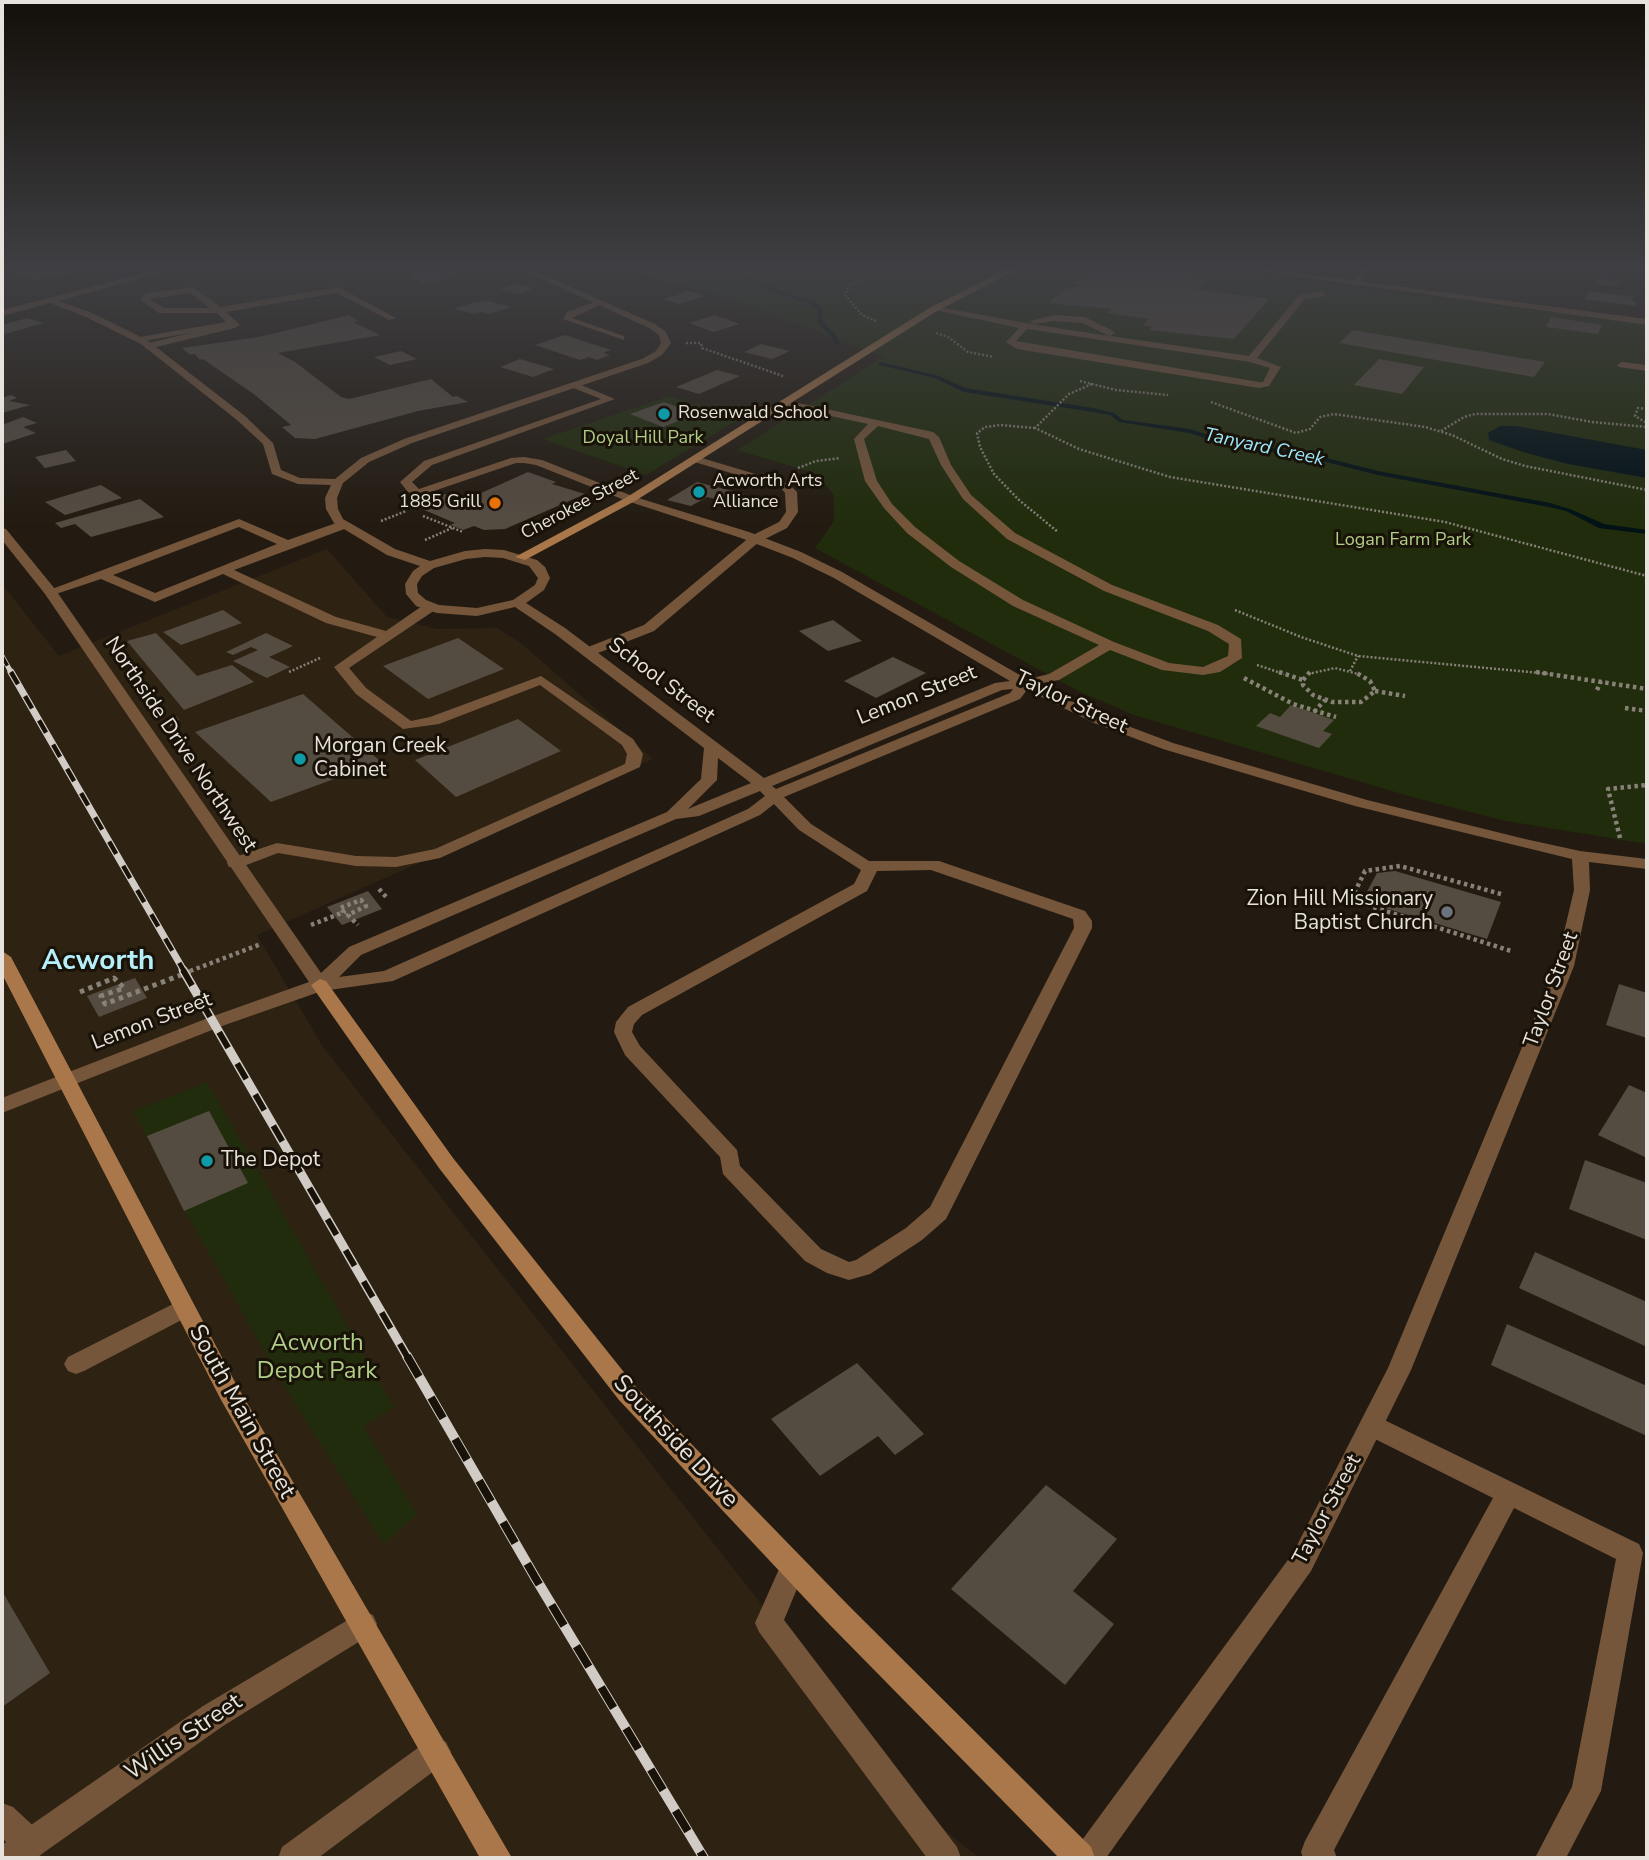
<!DOCTYPE html>
<style>
body{margin:0}
#map{position:relative;width:1649px;height:1860px;overflow:hidden;background:#231b11;font-family:"Nunito Sans",sans-serif}
canvas{display:block}
.frame{position:absolute;inset:0;border:4px solid #e7e2db;pointer-events:none}
</style>
<div id="map">
<canvas width="1649" height="1860"></canvas>
<div class="frame"></div>
</div>
<script>
const c = document.querySelector('canvas').getContext('2d');
c.lineJoin = 'round';
function fillPath(path, color) {
  c.fillStyle = color;
  c.fill(path, 'evenodd');
}
function shape(rows) {
  const path = new Path2D();
  for (const r of rows) {
    path.moveTo(r[0], r[1]);
    for (let i = 2; i < r.length; i += 2) path.lineTo(r[i], r[i + 1]);
  }
  return path;
}
function strokePath(path, color, width, dash) {
  c.strokeStyle = color;
  c.lineWidth = width;
  c.lineCap = dash ? 'butt' : 'round';
  c.setLineDash(dash || []);
  c.stroke(path);
}
function label(font, color, halo, rows, align = 'center') {
  c.font = font + ' "Nunito Sans",sans-serif';
  c.lineWidth = 6;
  c.setLineDash([]);
  c.textBaseline = 'middle';
  c.strokeStyle = halo;
  c.fillStyle = color;
  for (const [text, x, y, turn = 0] of rows) {
    c.save();
    c.translate(x, y);
    c.rotate((+turn || 0) * Math.PI / 180);
    c.textAlign = isNaN(turn) ? turn : align;
    if (halo) c.strokeText(text, 0, 0);
    c.fillText(text, 0, 0);
    c.restore();
  }
}
fillPath(shape([
 [327,549,387,617,437,629,497,628,522,644,653,759,257,935,323,1047,928,1816,979,1858,2,1858,2,584,59,656]
]), '#2e2213');
fillPath(shape([
 [616,268,1210,268,1453,301,1647,321,1647,844,1506,821,1419,799,1134,715,1080,692,815,548,834,521,834,495,817,474,737,450,883,357,734,300],
 [670,396,739,419,646,475,543,439],
 [207,1082,394,1407,363,1426,417,1514,384,1544,286,1389,177,1197,134,1111]
]), '#202c0b');
fillPath(shape([
 [1500,426,1516,426,1647,450,1647,478,1568,464,1523,452,1489,440,1488,433]
]), '#011116');
fillPath(shape([
 [719,268,725,268,791,295,813,301,823,308,823,322,835,334,840,344,835,345,831,336,818,323,817,309,809,303,787,297,719,268],
 [881,362,939,376,965,388,1093,408,1114,413,1123,420,1190,429,1231,442,1302,452,1378,471,1550,503,1570,509,1604,524,1647,530,1647,534,1599,528,1566,511,1549,507,1378,475,1302,456,1230,446,1189,433,1119,422,1110,415,1093,412,964,392,935,378,879,365,879,363,881,362]
]), '#011116');
fillPath(shape([
 [38,268,83,268,81,269,84,270,37,280,15,274],
 [441,268,454,268,462,272,448,275,453,277,423,283,409,275],
 [1092,268,1160,268,1190,272,1187,276,1195,277,1182,290,1195,279,1206,281,1197,289,1269,299,1234,339,1149,330,1153,327,1143,325,1149,319,1107,313,1112,309,1048,303,1068,287,1078,287,1082,284,1074,283],
 [1601,278,1620,282,1614,287,1594,283],
 [516,284,535,288,518,294,500,289],
 [689,291,705,296,679,304,663,299],
 [1589,291,1634,297,1632,301,1637,302,1635,306,1584,299],
 [489,301,511,307,489,314,481,312,475,314,454,309,475,302],
 [349,315,358,321,353,322,380,335,278,353,295,362,341,397,349,399,431,379,453,397,457,396,468,402,418,411,315,439,295,438,282,427,291,425,255,395,203,359,200,360,195,354,190,355,182,348,259,337],
 [715,315,740,324,713,332,689,323],
 [1551,317,1602,325,1598,334,1546,327],
 [27,318,43,323,2,335,2,325],
 [1353,330,1545,362,1534,377,1339,343],
 [565,335,611,350,603,353,610,355,597,360,589,357,580,360,535,345],
 [761,344,790,351,772,359,744,352],
 [401,351,417,359,390,365,374,357],
 [520,359,554,369,533,377,500,367],
 [1379,359,1424,367,1402,394,1354,385],
 [717,370,740,376,699,394,676,387],
 [11,395,17,398,9,401,30,405,2,413,2,398],
 [664,402,697,414,663,427,630,414],
 [23,417,37,423,23,427,36,433,2,444,2,425],
 [66,450,76,461,45,468,35,457],
 [528,472,556,482,552,484,585,494,505,529,484,530,474,526,463,530,450,525,455,523,415,506,444,494,459,499,465,496,470,498],
 [697,482,744,494,730,503,707,497,691,506,667,500],
 [101,485,122,498,65,515,45,502],
 [140,499,164,517,91,537,75,524,61,528,55,523],
 [223,610,242,623,181,645,163,632],
 [833,620,862,641,828,651,799,631],
 [156,633,197,676,232,665,254,682,184,710,127,641],
 [266,633,293,646,269,657,290,667,267,678,233,661,258,650,251,647,233,655,226,652],
 [458,638,504,669,428,699,383,666],
 [893,657,926,673,876,698,844,681],
 [303,694,381,762,271,802,195,732],
 [1291,705,1334,720,1323,731,1332,734,1319,748,1256,726,1270,713,1280,717],
 [518,719,561,751,456,797,415,760],
 [1395,871,1501,902,1487,939,1362,901,1377,873],
 [368,891,382,909,342,925,327,907],
 [135,978,147,998,99,1017,87,996],
 [1619,984,1647,993,1647,1038,1606,1025],
 [1629,1085,1647,1093,1647,1158,1598,1135],
 [209,1111,248,1183,184,1211,147,1136],
 [1585,1160,1647,1183,1647,1240,1569,1209],
 [1535,1252,1647,1302,1647,1347,1519,1288],
 [1507,1324,1647,1386,1647,1436,1491,1365],
 [857,1363,924,1434,895,1455,878,1436,820,1476,771,1419],
 [1046,1485,1117,1539,1073,1591,1114,1624,1065,1685,951,1589],
 [2,1591,50,1673,2,1707]
]), '#554c41');
strokePath(shape([
 [873,268,870,273,849,286,845,295,862,315,876,321],
 [936,333,948,337,968,352,994,357],
 [686,343,701,343,702,348,783,376],
 [1080,381,1116,390,1168,395],
 [1092,384,1069,394,1035,428,1079,449,1170,477,1445,522,1647,576],
 [1211,402,1296,433,1310,429,1320,417,1334,414,1425,427,1452,435,1502,459,1525,466,1647,490],
 [1647,409,1638,408,1635,416,1647,423],
 [1035,428,1000,425,985,427,977,433,980,447,994,474,1019,500,1058,532],
 [1441,431,1464,417,1475,414,1548,414,1592,422,1647,427],
 [798,468,816,461,840,458],
 [423,516,463,532],
 [381,521,406,511],
 [425,540,452,528],
 [1235,610,1301,637,1358,656,1551,674],
 [1257,665,1284,674],
 [1350,671,1358,656],
 [289,672,320,658],
 [1308,674,1335,668,1358,674]
]), '#878178', 2.5, [2, 2]);
strokePath(shape([
 [1279,672,1303,680],
 [1310,672,1303,680,1303,685,1313,695,1332,702,1361,702,1375,691,1370,681,1355,672],
 [1536,672,1647,689],
 [1244,678,1293,704,1336,717],
 [1597,690,1601,681],
 [1375,691,1405,696],
 [1625,708,1647,711],
 [1314,712,1325,700],
 [169,724,180,717],
 [1620,838,1608,789,1647,785],
 [379,889,387,898],
 [1501,894,1400,866,1365,871,1351,900,1511,951],
 [311,925,344,912,340,908,361,900,366,906,348,915,358,925],
 [190,971,261,944]
]), '#878178', 4.5, [3.5, 3.5]);
strokePath(shape([
 [80,992,114,978,124,988,101,996,105,1004,194,970]
]), '#878178', 5, [4.5, 4.5]);
fillPath(shape([
 [1362,268,1370,268,1359,285,1353,285,1362,268],
 [192,287,221,307,338,287,396,318,389,320,337,293,226,312,240,325,235,328,148,349,145,348,145,344,190,333,137,342,137,338,140,337,226,322,217,313,159,313,140,300,146,293,192,287],
 [190,293,210,308,164,308,149,299,190,293],
 [1323,291,1326,296,1305,299,1257,358,1281,367,1269,386,1259,388,1017,349,1006,342,1019,328,930,309,934,306,1025,323,1109,336,1083,323,1054,321,1034,324,1030,321,1054,315,1085,317,1113,331,1115,333,1110,336,1249,356,1299,295,1323,291],
 [1027,329,1250,362,1270,368,1263,382,1259,382,1016,341,1027,329],
 [597,301,604,303,572,318,624,336,624,340,563,319,567,312,597,301],
 [1622,362,1647,365,1647,371,1619,367,1617,365,1622,362],
 [574,382,615,399,432,465,412,482,419,489,511,458,524,457,542,460,635,497,635,501,627,501,536,465,524,463,516,463,419,496,408,492,400,482,424,461,601,399,571,387,569,385,574,382],
 [784,400,933,432,939,437,951,465,971,495,1015,533,1112,585,1218,625,1241,639,1242,658,1220,672,1203,675,1162,670,1110,650,1059,680,1020,687,1020,681,1049,674,1099,645,1013,606,951,567,907,533,884,508,865,481,854,439,868,424,780,405,780,401,784,400],
 [878,426,929,439,941,465,963,499,1007,539,1104,591,1208,631,1229,644,1228,656,1203,667,1169,663,1114,642,1023,600,959,561,915,527,892,504,877,481,864,439,878,426],
 [695,456,789,484,797,492,798,512,787,528,759,542,654,631,593,655,583,655,583,649,644,625,751,536,779,522,786,512,785,493,781,488,691,461,690,459,695,456],
 [239,519,288,540,339,522,347,522,347,528,234,570,336,617,386,631,425,604,435,604,435,610,349,668,366,688,411,721,430,717,541,676,633,739,643,754,640,767,440,858,396,867,356,866,278,853,241,867,229,867,227,863,229,859,277,843,356,856,396,857,435,849,625,764,627,754,622,745,540,685,439,724,403,729,356,694,334,667,377,637,326,623,223,574,155,602,101,579,50,596,44,592,239,519],
 [239,527,277,544,155,593,113,575,239,527],
 [183,1299,191,1301,194,1308,191,1315,84,1371,76,1374,68,1371,64,1364,68,1357,183,1299],
 [1372,1414,1639,1544,1643,1553,1601,1791,1566,1858,1535,1858,1572,1787,1616,1559,1514,1508,1334,1850,1337,1858,1303,1858,1301,1852,1305,1841,1493,1498,1363,1433,1360,1425,1363,1417,1372,1414],
 [793,1554,802,1558,806,1567,784,1620,957,1847,961,1858,927,1858,759,1632,755,1623,759,1614,784,1558,793,1554],
 [436,1737,446,1742,451,1752,446,1762,318,1858,278,1858,282,1847,426,1742,436,1737],
 [2,1803,13,1807,41,1833,45,1844,41,1855,32,1858,19,1855,2,1838,2,1803]
]), '#76563b');
fillPath(shape([
 [164,268,177,268,59,301,92,313,147,340,245,416,273,443,281,470,300,478,335,479,361,458,404,439,642,359,656,351,661,343,659,335,649,328,518,268,528,268,655,324,666,332,671,343,662,355,648,363,412,443,369,462,343,483,337,498,338,509,343,519,395,549,430,561,465,551,485,549,504,550,537,560,545,567,550,578,544,590,526,603,565,628,764,778,995,683,1010,681,834,578,793,558,741,538,627,501,627,497,635,497,749,532,801,552,842,572,1030,681,1104,717,1173,743,1367,800,1525,839,1580,851,1647,859,1647,869,1589,862,1590,890,1574,966,1411,1370,1311,1571,1106,1858,1073,1858,1077,1847,1293,1553,1388,1368,1556,966,1574,890,1572,859,1355,806,1163,749,1094,723,1027,690,1020,699,784,797,811,824,869,861,939,861,1085,911,1092,921,1092,928,946,1219,922,1240,870,1274,849,1280,827,1273,805,1261,723,1174,720,1157,625,1055,614,1032,616,1022,628,1007,854,884,861,870,799,830,774,804,760,815,393,981,322,991,222,1026,2,1113,2,1098,208,1018,309,982,45,594,2,540,2,528,6,529,55,589,321,973,349,947,667,812,701,779,704,748,555,634,515,607,477,616,437,613,416,606,406,594,405,584,413,571,420,566,387,555,334,523,326,509,325,498,331,485,298,484,272,474,263,444,237,420,141,344,86,317,50,303,2,316,2,310,164,268],
 [485,557,503,558,529,566,538,578,535,585,513,600,477,608,439,605,426,600,418,593,417,584,422,576,434,568,466,559,485,557],
 [1013,689,1010,693,776,789,772,786,1002,690,1013,689],
 [718,758,751,783,688,809,717,780,718,758],
 [760,791,765,796,748,809,384,971,339,977,361,955,676,819,699,816,760,791],
 [931,870,1073,919,1074,928,930,1207,906,1228,856,1260,849,1262,821,1249,740,1166,737,1150,640,1046,632,1032,634,1024,642,1015,867,891,877,871,931,870],
 [1237,268,1258,268,1647,319,1647,325,1237,268],
 [363,1611,373,1615,377,1624,373,1633,223,1726,36,1858,2,1858,2,1845,203,1706,363,1611]
]), '#76563b');
fillPath(shape([
 [1009,268,1020,268,937,311,635,501,525,560,515,557,627,497,931,307,1009,268],
 [2,951,11,957,236,1384,512,1858,480,1858,220,1398,2,974,2,951],
 [320,979,326,981,453,1158,635,1386,849,1606,1091,1847,1095,1858,1059,1858,829,1624,619,1400,439,1168,311,985,320,979]
]), '#a9774a');
const railFar3 = shape([
 [2,656,12,674]
]);
const railFar2 = shape([
 [11,672,184,971]
]);
const railFar1 = shape([
 [183,970,408,1358]
]);
const rail = shape([
 [407,1356,536,1579,704,1858]
]);
strokePath(railFar3, '#d0cbc4', 5);
strokePath(railFar2, '#d0cbc4', 7);
strokePath(railFar1, '#d0cbc4', 9);
strokePath(rail, '#d0cbc4', 10);
strokePath(railFar3, '#191208', 3.5, [11]);
strokePath(railFar2, '#191208', 4.5, [14]);
strokePath(railFar1, '#191208', 6, [18]);
strokePath(rail, '#191208', 8, [24]);
const sky = c.createLinearGradient(0, 0, 0, 528);
sky.addColorStop(0, '#130f09');
sky.addColorStop(0.51, '#3f3f43');
sky.addColorStop(1, '#3f3f4300');
c.fillStyle = sky;
c.fillRect(0, 0, 1649, 528);
for (const [x, y, r, color] of [
 [664,414,7,"#0f9aa8"],
 [699,492,7,"#0f9aa8"],
 [495,503,7,"#e8710a"],
 [300,759,7,"#0f9aa8"],
 [1447,912,7,"#6b7280"],
 [207,1161,7,"#0f9aa8"]
]) {
  const dot = new Path2D();
  dot.arc(x, y, r, 0, 2 * Math.PI);
  c.fillStyle = color;
  c.fill(dot);
  strokePath(dot, '#191208', 2.5);
}
label('18px', '#e7e2db', '#191208', [
 ["Rosenwald School",678,414],
 ["Acworth Arts",713,482],
 ["Alliance",713,503],
 ["1885 Grill",481,503,"right"]
], 'left');
label('18px', '#b0cd87', '#191208', [
 ["Doyal Hill Park",643,439],
 ["Logan Farm Park",1403,541]
]);
label('18px', '#e7e2db', '#191208', [
 ["Cherokee Street",580,505,-28]
]);
label('italic 19px', '#9de8fd', '#191208', [
 ["Tanyard Creek",1264,448,12]
]);
label('21px', '#e7e2db', '#191208', [
 ["School Street",661,681,37],
 ["Lemon Street",917,696,-22],
 ["Taylor Street",1071,703,25],
 ["Northside Drive Northwest",180,745,56],
 ["Taylor Street",1552,990,-70],
 ["Lemon Street",152,1022,-21],
 ["Taylor Street",1328,1510,-62]
]);
label('21px', '#e7e2db', '#191208', [
 ["Morgan Creek",314,747],
 ["Cabinet",314,771],
 ["Zion Hill Missionary",1433,900,"right"],
 ["Baptist Church",1433,924,"right"],
 ["The Depot",221,1161]
], 'left');
label('24px', '#b0cd87', '#191208', [
 ["Acworth",317,1344],
 ["Depot Park",317,1372]
]);
label('24px', '#e7e2db', '#191208', [
 ["South Main Street",241,1412,61],
 ["Southside Drive",675,1442,47],
 ["Willis Street",184,1738,-34]
]);
label('bold 28px', '#b6effa', '#191208', [
 ["Acworth",98,962]
]);
</script>
